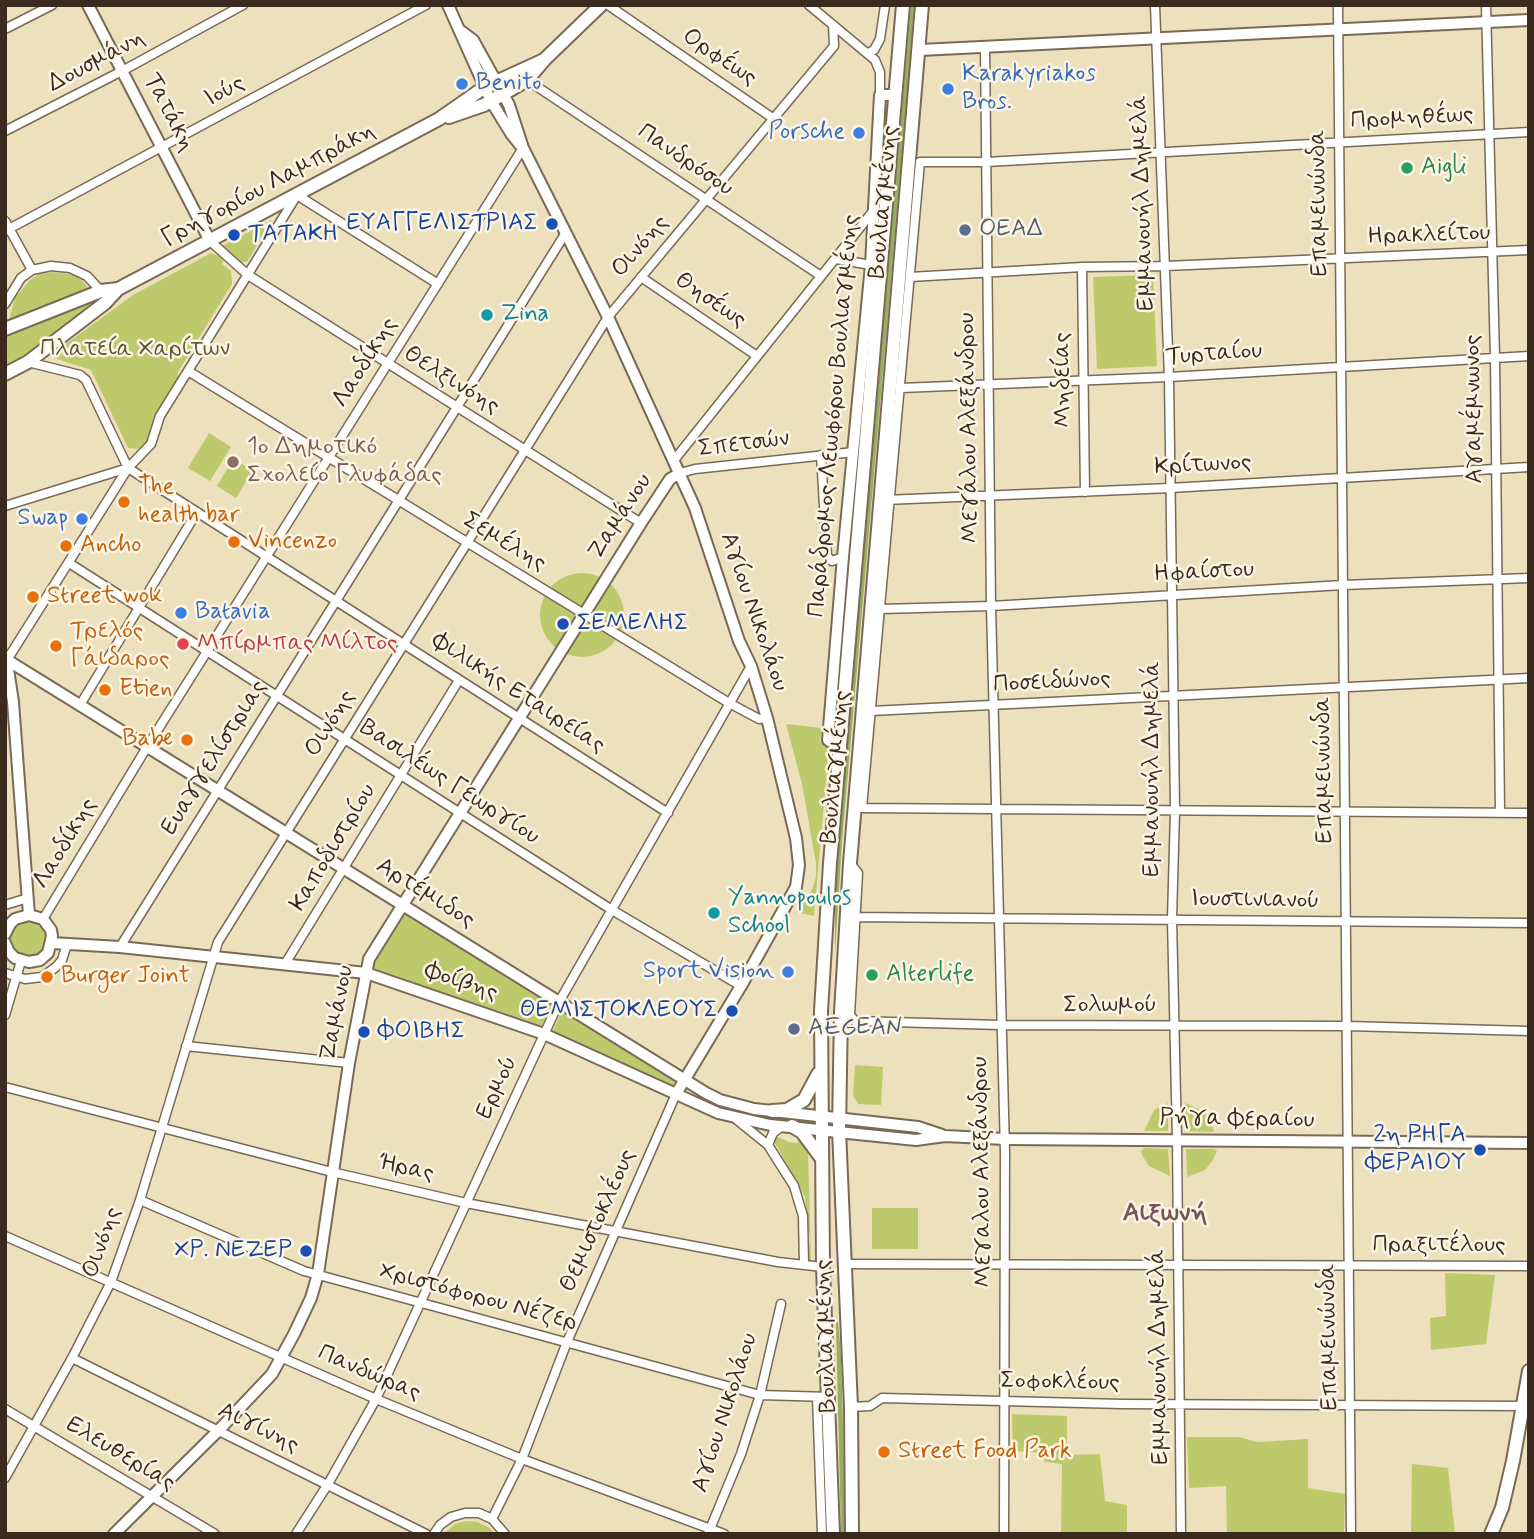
<!DOCTYPE html>
<meta charset="utf-8">
<style>
body{margin:0}
#map{position:relative;width:1534px;height:1539px;overflow:hidden;background:#ece0bd;font-family:Mynerve,sans-serif}
canvas{display:block}
.frame{position:absolute;inset:0;border:7px solid #3b2a1e;pointer-events:none}
</style>
<div id="map">
<canvas width="1534" height="1539"></canvas>
<div class="frame"></div>
</div>
<script>
const c = document.querySelector('canvas').getContext('2d');
c.lineJoin = 'round';
function fillPath(path, color) {
  c.fillStyle = color;
  c.fill(path, 'evenodd');
}
function shape(rows) {
  const path = new Path2D();
  for (const r of rows) {
    if (r.length === 3) {
      path.moveTo(r[0] + r[2], r[1]);
      path.arc(r[0], r[1], r[2], 0, 2 * Math.PI);
      continue;
    }
    path.moveTo(r[0], r[1]);
    for (let i = 2; i < r.length; i += 2) path.lineTo(r[i], r[i + 1]);
  }
  return path;
}
function strokePath(path, color, width, dash) {
  c.strokeStyle = color;
  c.lineWidth = width;
  c.lineCap = dash ? 'butt' : 'round';
  c.setLineDash(dash || []);
  c.stroke(path);
}
function label(font, color, halo, rows, align = 'center') {
  c.font = font + ' Mynerve,sans-serif';
  c.lineWidth = 5;
  c.setLineDash([]);
  c.textBaseline = 'middle';
  c.strokeStyle = halo;
  c.fillStyle = color;
  for (const [text, x, y, turn = 0] of rows) {
    c.save();
    c.translate(x, y);
    c.rotate((+turn || 0) * Math.PI / 180);
    c.textAlign = isNaN(turn) ? turn : align;
    if (halo) c.strokeText(text, 0, 0);
    c.fillText(text, 0, 0);
    c.restore();
  }
}
fillPath(shape([
 [272,220,247,262,238,262,222,246],
 [211,253,219,256,223,261,222,264,231,271,232,284,178,372,178,379,153,423,149,440,138,449,128,448,91,370,57,359,54,357,55,352,133,295],
 [52,272,74,275,83,281,89,289,9,320,15,298,29,281,39,274],
 [1153,275,1157,366,1097,369,1093,277],
 [102,297,103,298,35,350,5,365,5,338],
 [209,433,231,447,210,481,188,468],
 [233,459,253,470,236,498,217,486],
 [582,615,42],
 [786,724,822,728,820,742,829,746,814,916,796,912,812,890,816,877,816,863,802,784],
 [407,911,553,1002,541,1027,371,968],
 [29,938,19],
 [561,1013,571,1015,674,1080,674,1083,672,1085,556,1033,553,1030],
 [855,1065,883,1067,881,1105,858,1104,853,1096],
 [1168,1103,1168,1131,1144,1131,1154,1110],
 [1185,1103,1203,1111,1210,1120,1214,1132,1186,1131],
 [775,1136,789,1142,797,1143,800,1140,808,1151,811,1262,808,1258,810,1239,805,1197,775,1143],
 [1144,1148,1168,1149,1170,1176,1149,1166,1142,1155,1141,1151],
 [1186,1149,1214,1149,1217,1151,1213,1160,1205,1170,1187,1177],
 [872,1208,918,1208,918,1249,872,1249],
 [1445,1273,1495,1275,1486,1344,1431,1350,1430,1318,1446,1316],
 [1012,1414,1067,1416,1067,1455,1100,1454,1105,1501,1127,1505,1127,1534,1061,1534,1062,1464,1045,1462,1042,1453,1013,1451],
 [1187,1437,1239,1437,1257,1442,1308,1439,1308,1488,1345,1494,1344,1534,1227,1534,1226,1486,1189,1488],
 [1412,1464,1448,1468,1455,1534,1411,1534],
 [466,1521,478,1522,488,1527,496,1534,443,1534,455,1524]
]), '#bdca6c');
fillPath(shape([
 [911,5,914,5,911,49,842,841,835,953,835,875],
 [836,1322,838,1322,841,1355,846,1534,841,1534]
]), '#96ae60');
const minor = shape([
 [608,5,774,119],
 [809,5,875,60,880,72,880,95],
 [1155,5,1169,377,1175,810,1172,919,1177,1140,1181,1534],
 [1338,5,1351,1534],
 [1486,5,1495,358,1500,813],
 [5,29,52,5],
 [985,47,991,606,1005,1152,1004,1534],
 [868,53,874,50,880,39,885,5],
 [527,80,821,276],
 [5,131,122,71,243,5],
 [1529,132,986,162,920,162,862,808,1529,813],
 [5,221,32,270],
 [5,231,426,5],
 [210,241,248,275,641,523],
 [836,259,871,265],
 [1082,267,1085,492],
 [641,277,757,356],
 [910,277,1082,267,1166,266,1529,250],
 [5,304,21,278,32,270,51,266,70,268,87,276,101,291],
 [28,362,80,375,86,380,128,468,668,813],
 [188,371,729,703,759,719,767,718],
 [901,388,1169,377,1529,356],
 [821,455,827,556,832,561,843,557],
 [675,459,874,210],
 [680,473,695,469,854,452],
 [885,500,1170,488,1529,467],
 [5,506,128,468],
 [69,563,612,910,741,986],
 [881,609,991,606,1343,585,1529,578],
 [7,660,128,468,151,444,160,416,297,195,438,284],
 [80,705,197,512],
 [871,711,1529,678],
 [850,863,858,873,850,1015,855,1021,1000,1025,1347,1026,1529,1031],
 [5,905,28,898],
 [855,917,1529,923],
 [43,919,147,747,523,148],
 [120,947,565,234],
 [285,964,459,680],
 [5,973,25,979,42,977,56,967,62,960,67,944],
 [5,1015,21,961],
 [186,1046,349,1063],
 [5,1087,332,1172,466,1203,778,1262,823,1267],
 [737,1120,768,1145,794,1186,803,1216,804,1265],
 [768,1145,773,1133,782,1126],
 [140,1200,304,1271,760,1395,830,1397],
 [5,1236,376,1399,522,1459,724,1534],
 [845,1264,1529,1266],
 [72,1358,426,1534],
 [817,1397,822,1534],
 [851,1407,870,1406,882,1398,1122,1404,1522,1406],
 [5,1409,215,1534],
 [5,1478,72,1358,111,1282,140,1200,218,942,608,317,834,46,833,25],
 [492,1519,522,1459,567,1342,676,1094],
 [296,1534,328,1484,376,1399,559,1002,751,666],
 [434,1534,440,1525,451,1517,465,1513,479,1513,492,1519,505,1534],
 [708,1534,741,1454,760,1395,781,1304]
]);
const tertiary = shape([
 [88,5,210,241],
 [448,5,491,101,512,135,520,145],
 [461,31,473,40,509,105,523,148,608,317,695,508,739,641,751,666,767,718,796,838,799,865,796,887,741,986,676,1094],
 [920,50,1529,20],
 [6,656,13,702,29,915],
 [7,660,706,1093,720,1100,754,1109,918,1127,942,1135],
 [841,748,828,740,843,557,871,265,880,95,894,95],
 [5,934,10,924,15,919,29,915,43,919,51,930,52,936,48,953,40,960,29,962,15,958,9,952,5,943],
 [52,943,120,947,366,973,544,1034,718,1113,770,1125,916,1140,945,1136,1005,1139,1529,1143],
 [114,1534,218,1431,272,1374,294,1334,311,1298,318,1274,349,1063,369,959,641,523,670,479,680,473]
]);
const secondary = shape([
 [449,117,484,105,527,80,544,60,601,5],
 [5,329,101,291,118,289],
 [5,374,28,362,105,303,118,289,439,119,485,87,544,60],
 [1491,1534,1502,1508,1513,1461,1529,1371]
]);
const primary = shape([
 [772,1111,787,1110,804,1100,818,1074],
 [792,1126,802,1132,822,1159],
 [833,1534,823,1267,821,1011,830,863,903,5],
 [852,1534,851,1407,839,1130,841,1012,850,863,922,5]
]);
strokePath(minor, '#796a56', 11);
strokePath(tertiary, '#796a56', 14);
strokePath(secondary, '#796a56', 16);
strokePath(primary, '#796a56', 16);
strokePath(minor, '#fff', 8);
strokePath(tertiary, '#fff', 10);
strokePath(secondary, '#fff', 12);
strokePath(primary, '#fff', 12);
for (const [x, y, r, color] of [
 [462,84,7,"#3f7fe0"],
 [948,89,7,"#3f7fe0"],
 [859,133,7,"#3f7fe0"],
 [1407,168,7,"#2e9e5b"],
 [552,224,7,"#1a4fb4"],
 [965,230,7,"#5c6f8a"],
 [234,235,7,"#1a4fb4"],
 [487,315,7,"#0f9aa8"],
 [233,462,7,"#8d6e63"],
 [124,502,7,"#e8710a"],
 [82,519,7,"#3f7fe0"],
 [234,542,7,"#e8710a"],
 [66,546,7,"#e8710a"],
 [33,597,7,"#e8710a"],
 [181,613,7,"#3f7fe0"],
 [563,624,7,"#1a4fb4"],
 [183,644,7,"#e0444e"],
 [56,646,7,"#e8710a"],
 [105,690,7,"#e8710a"],
 [187,740,7,"#e8710a"],
 [714,913,7,"#0f9aa8"],
 [788,972,7,"#3f7fe0"],
 [872,975,7,"#2e9e5b"],
 [47,977,7,"#e8710a"],
 [732,1011,7,"#1a4fb4"],
 [794,1029,7,"#5c6f8a"],
 [364,1032,7,"#1a4fb4"],
 [1480,1150,7,"#1a4fb4"],
 [306,1251,7,"#1a4fb4"],
 [884,1452,7,"#e8710a"]
]) {
  const dot = new Path2D();
  dot.arc(x, y, r, 0, 2 * Math.PI);
  c.fillStyle = color;
  c.fill(dot);
  strokePath(dot, '#fcf5e5', 2.5);
}
label('24px', '#3b2a1e', '#fcf5e5', [
 ["Ορφέως",719,58,34],
 ["Δουσμάνη",97,62,-28],
 ["Ιούς",225,92,-28],
 ["Τατάκη",168,113,63],
 ["Προμηθέως",1412,119,-3],
 ["Πανδρόσου",685,161,34],
 ["Γρηγορίου Λαμπράκη",269,186,-28],
 ["Βουλιαγμένης",885,202,-85],
 ["Εμμανουήλ Δημελά",1144,203,-92],
 ["Επαμεινώνδα",1320,203,-91],
 ["Ηρακλείτου",1429,236,-2],
 ["Οινόης",641,247,-49],
 ["Θησέως",710,301,34],
 ["Τυρταίου",1214,355,-4],
 ["Λαοδίκης",366,363,-58],
 ["Μηδείας",1064,380,-91],
 ["Θελξινόης",451,381,32],
 ["Αγαμέμνωνος",1475,409,-91],
 ["Παράδρομος Λεωφόρου Βουλιαγμένης",835,416,-85],
 ["Μεγάλου Αλεξάνδρου",970,428,-91],
 ["Σπετσών",744,445,-7],
 ["Κρίτωνος",1203,466,-3],
 ["Ζαμάνου",621,517,-57],
 ["Σεμέλης",504,543,31],
 ["Ηφαίστου",1204,573,-3],
 ["Αγίου Νικολάου",753,612,71],
 ["Ποσειδώνος",1052,683,-3],
 ["Φιλικής Εταιρείας",518,694,33],
 ["Οινόης",331,724,-58],
 ["Ευαγγελίστριας",215,758,-58],
 ["Βουλιαγμένης",837,767,-85],
 ["Εμμανουήλ Δημελά",1153,769,-90],
 ["Επαμεινώνδα",1325,770,-91],
 ["Βασιλέως Γεωργίου",449,783,33],
 ["Λαοδίκης",66,844,-59],
 ["Καποδιστρίου",334,848,-59],
 ["Αρτέμιδος",425,894,32],
 ["Ιουστινιανού",1255,901,1],
 ["Φοίβης",461,983,19],
 ["Σολωμού",1110,1006],
 ["Ζαμάνου",338,1013,-79],
 ["Ερμού",498,1088,-65],
 ["Ρήγα Φεραίου",1237,1120,1],
 ["Ήρας",406,1169,13],
 ["Μεγαλου Αλεξάνδρου",983,1172,-91],
 ["Θεμιστοκλέους",599,1221,-66],
 ["Οινόης",103,1243,-70],
 ["Πραξιτέλους",1439,1246],
 ["Χριστόφορου Νέζερ",478,1298,15],
 ["Βουλιαγμένης",827,1336,-92],
 ["Επαμεινώνδα",1330,1337,-91],
 ["Εμμανουήλ Δημελά",1160,1357,-91],
 ["Πανδώρας",369,1374,23],
 ["Σοφοκλέους",1060,1383,1],
 ["Αγίου Νικολάου",726,1413,-72],
 ["Αιγίνης",258,1429,26],
 ["Ελευθερίας",120,1455,31]
]);
label('24px', '#366cbe', '#fcf5e5', [
 ["Karakyriakos",962,75],
 ["Bros.",962,103],
 ["Benito",476,84],
 ["Porsche",845,133,"right"],
 ["Swap",68,519,"right"],
 ["Batavia",195,613],
 ["Sport Vision",774,972,"right"]
], 'left');
label('24px', '#27864d', '#fcf5e5', [
 ["Aigli",1421,168],
 ["Alterlife",886,975]
], 'left');
label('24px', '#164399', '#fcf5e5', [
 ["ΕΥΑΓΓΕΛΙΣΤΡΙΑΣ",538,224],
 ["ΤΑΤΑΚΗ",248,235,"left"],
 ["ΣΕΜΕΛΗΣ",577,624,"left"],
 ["ΘΕΜΙΣΤΟΚΛΕΟΥΣ",718,1011],
 ["ΦΟΙΒΗΣ",378,1032,"left"],
 ["2η ΡΗΓΑ",1466,1136],
 ["ΦΕΡΑΙΟΥ",1466,1164],
 ["ΧΡ. ΝΕΖΕΡ",292,1251]
], 'right');
label('24px', '#4e5e75', '#fcf5e5', [
 ["ΟΕΑΔ",979,230],
 ["AEGEAN",808,1029]
], 'left');
label('24px', '#0d838f', '#fcf5e5', [
 ["Zina",501,315],
 ["Yannopoulos",728,899],
 ["School",728,927]
], 'left');
label('24px', '#5c5232', '#fcf5e5', [
 ["Πλατεία Χαρίτων",135,350]
]);
label('24px', '#785e54', '#fcf5e5', [
 ["1ο Δημοτικό",247,448],
 ["Σχολείο Γλυφάδας",247,476]
], 'left');
label('24px', '#c56008', '#fcf5e5', [
 ["The",138,488],
 ["health bar",138,516],
 ["Vincenzo",248,542],
 ["Ancho",80,546],
 ["Street wok",47,597],
 ["Τρελός",70,632],
 ["Γάιδαρος",70,660],
 ["Etien",119,690],
 ["Babe",173,740,"right"],
 ["Burger Joint",61,977],
 ["Street Food Park",898,1452]
], 'left');
label('24px', '#be3a42', '#fcf5e5', [
 ["Μπίρμπας Μίλτος",197,644]
], 'left');
label('bold 26px', '#755555', '#fcf5e5', [
 ["Αιξωνή",1165,1215]
]);
</script>
